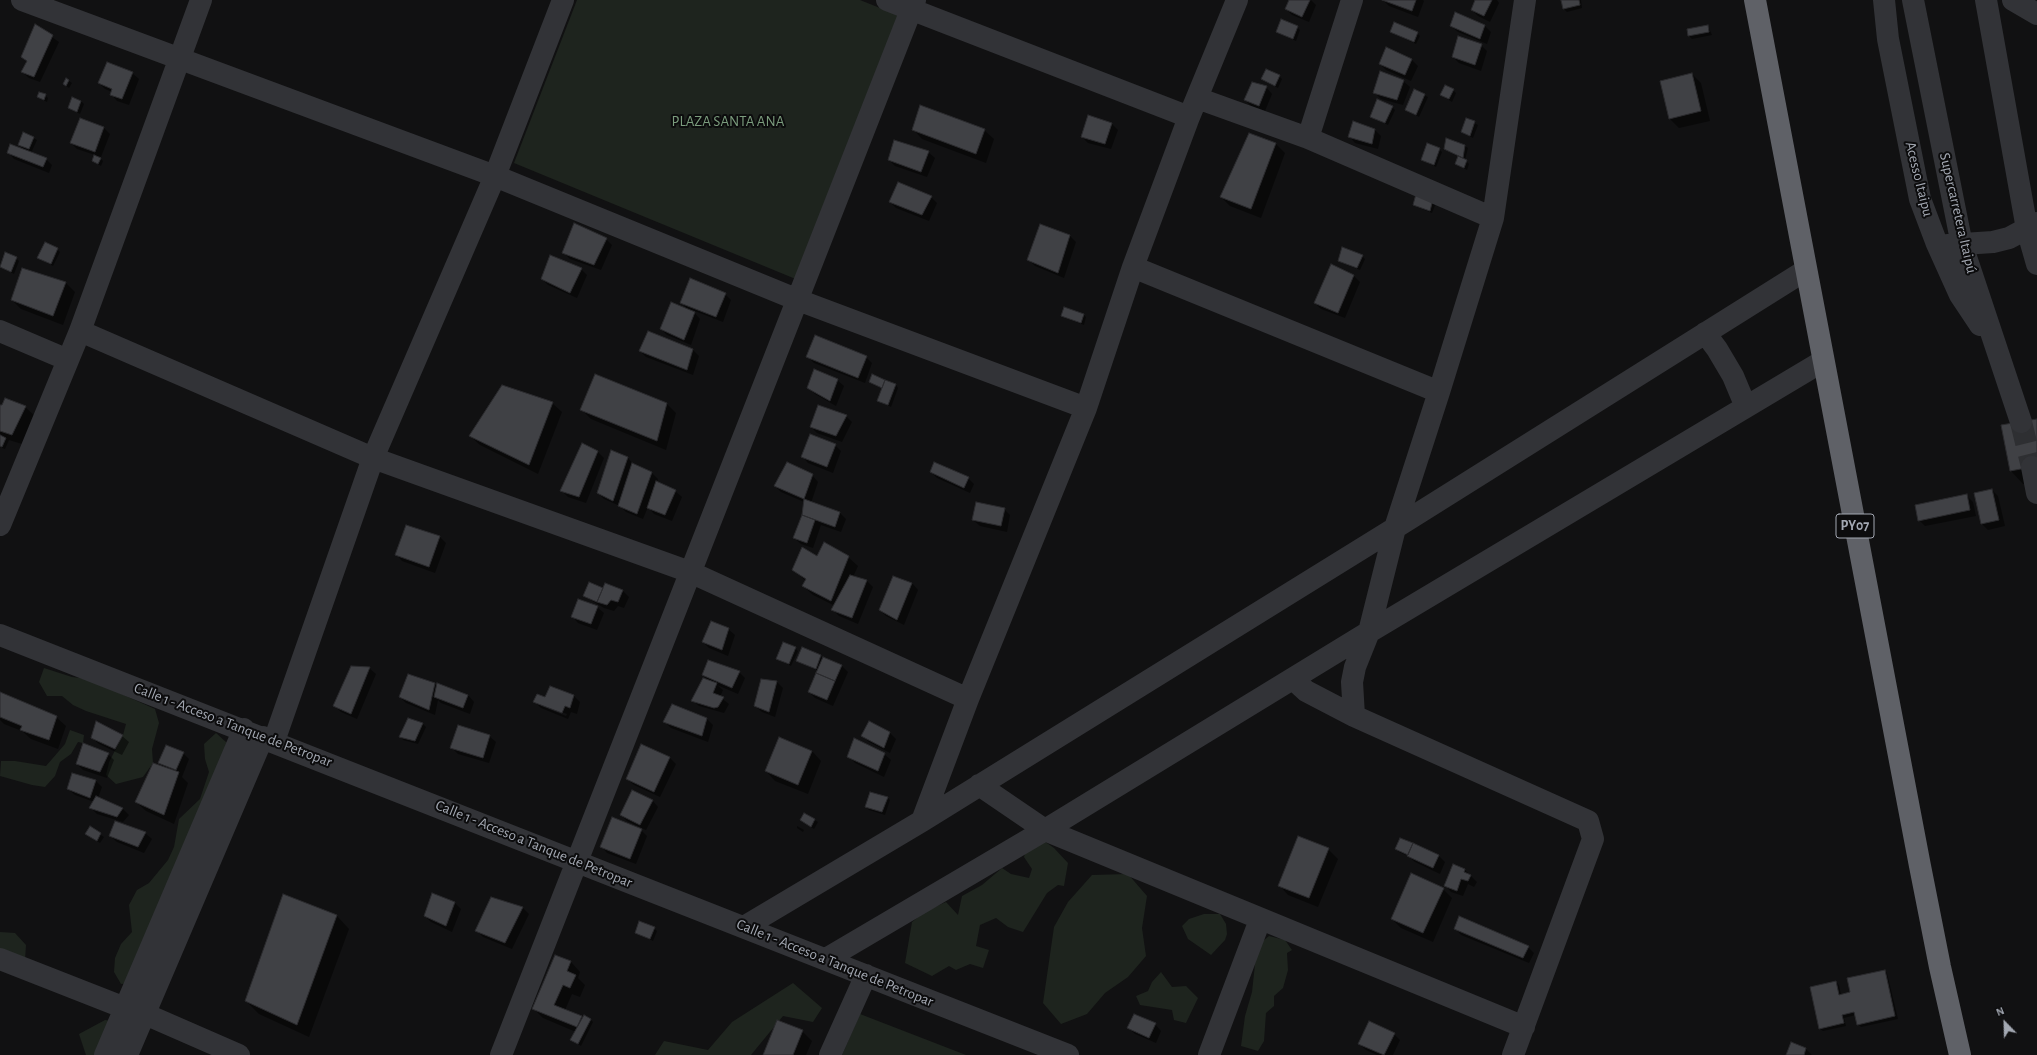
<!DOCTYPE html>
<meta charset="utf-8">
<style>
body{margin:0}
#map{position:relative;width:2037px;height:1055px;overflow:hidden;background:#111112;font-family:"Alegreya Sans",sans-serif}
canvas{display:block}
.north{position:absolute;left:1985px;top:1003px;width:40px;height:40px;-webkit-text-stroke:3px #0c0c0d;paint-order:stroke;rotate:337deg;font-size:11px;font-weight:700;line-height:16px;text-align:center;color:#a3a8b2}
.north::after{content:'';display:block;margin:auto;width:14px;height:18px;background:#a3a8b2;clip-path:polygon(50% 0,100% 100%,50% 72%,0 100%)}
</style>
<div id="map">
<canvas width="2037" height="1055"></canvas>
<div class="north">N</div>
</div>
<script>
const c = document.querySelector('canvas').getContext('2d');
c.lineJoin = 'round';
function fillPath(path, color) {
  c.fillStyle = color;
  c.fill(path, 'evenodd');
}
function shape(rows) {
  const path = new Path2D();
  for (const r of rows) {
    path.moveTo(r[0], r[1]);
    for (let i = 2; i < r.length; i += 2) path.lineTo(r[i], r[i + 1]);
  }
  return path;
}
function strokePath(path, color, width, dash) {
  c.strokeStyle = color;
  c.lineWidth = width;
  c.lineCap = dash ? 'butt' : 'round';
  c.setLineDash(dash || []);
  c.stroke(path);
}
function label(font, color, halo, rows, align = 'center') {
  c.font = font + ' "Alegreya Sans",sans-serif';
  c.lineWidth = 4;
  c.setLineDash([]);
  c.textBaseline = 'middle';
  c.strokeStyle = halo;
  c.fillStyle = color;
  for (const [text, x, y, turn = 0] of rows) {
    c.save();
    c.translate(x, y);
    c.rotate((+turn || 0) * Math.PI / 180);
    c.textAlign = isNaN(turn) ? turn : align;
    if (halo) c.strokeText(text, 0, 0);
    c.fillText(text, 0, 0);
    c.restore();
  }
}
fillPath(shape([
 [577,0,860,0,900,16,798,280,514,163],
 [44,668,72,677,88,679,155,709,159,723,152,749,153,763,143,777,116,784,106,775,109,762,123,735,126,724,86,711,73,705,62,696,47,696,39,682],
 [70,730,84,735,83,743,78,742,71,754,60,762,55,776,45,787,32,785,0,776,1,761,15,761,46,766,65,744],
 [216,733,236,751,135,983,121,984,114,972,115,958,121,944,132,932,129,905,137,890,149,883,168,860,174,847,179,819,200,799,209,772,205,759,204,744],
 [1044,841,1054,848,1068,863,1064,886,1058,885,1047,893,1023,932,1008,927,996,918,980,925,976,946,989,950,983,968,970,964,956,970,949,966,932,976,905,963,912,922,926,911,946,902,958,915,962,896,982,885,1002,868,1011,874,1029,878,1032,869,1024,857,1027,846],
 [1128,874,1147,896,1142,928,1146,956,1128,977,1105,993,1087,1014,1061,1024,1043,1003,1054,927,1068,902,1092,875],
 [1204,914,1220,914,1226,924,1227,934,1225,940,1211,955,1188,939,1182,926,1189,919],
 [0,932,15,933,26,945,25,960,0,952],
 [1269,936,1285,940,1292,950,1287,953,1288,970,1283,988,1274,996,1274,1006,1266,1013,1264,1041,1258,1051,1241,1046,1245,1016,1252,992,1257,946],
 [1161,972,1172,987,1186,986,1198,998,1186,1023,1174,1020,1172,1010,1140,1005,1136,996,1148,991,1152,982],
 [793,983,822,1008,813,1022,783,1016,751,1055,655,1055,664,1041,708,1050,732,1022],
 [860,1014,966,1055,842,1055],
 [105,1020,134,1024,128,1055,86,1055,79,1034]
]), '#1e241e');
fillPath(shape([
 [1290,0,1311,0,1316,5,1309,22,1292,15,1286,9],
 [1383,0,1423,0,1424,1,1418,17,1389,6],
 [1476,0,1497,0,1499,3,1490,22,1478,16,1472,10],
 [1562,0,1581,0,1582,8,1567,12,1564,9],
 [1456,13,1485,26,1491,32,1487,44,1458,32,1451,26],
 [36,26,59,42,40,82,29,78,22,72,27,62,22,57],
 [1708,26,1712,35,1692,39,1689,36,1688,29],
 [1297,27,1300,30,1296,41,1277,32],
 [1391,32,1417,33,1420,36,1416,44],
 [1481,45,1487,51,1481,71,1459,63,1453,57],
 [1386,49,1412,60,1418,66,1411,81,1386,70,1380,64],
 [132,73,139,79,129,105,117,101,111,94,112,92,105,89,99,83],
 [1692,74,1701,83,1710,121,1679,128,1670,119],
 [1279,76,1282,79,1278,88,1262,79],
 [66,79,72,83,69,88,64,84],
 [1403,81,1410,87,1403,105,1381,99,1375,93],
 [1266,87,1272,94,1265,111,1251,106,1245,100],
 [1414,90,1428,97,1419,117,1406,109],
 [1453,90,1456,93,1452,102,1441,95],
 [45,95,48,98,47,102,38,97],
 [81,101,84,104,80,114,69,108],
 [1392,107,1395,110,1388,125,1371,116],
 [1089,117,1112,124,1118,130,1111,149,1088,143,1082,137],
 [1467,119,1478,125,1473,138,1462,132],
 [1354,122,1375,130,1381,136,1378,149,1355,143,1349,136],
 [104,128,110,134,101,157,98,156,103,161,101,166,93,161,95,155,77,149,71,143],
 [913,129,984,130,994,139,986,163,922,139],
 [24,133,37,140,31,153,46,159,52,165,49,173,14,159,8,152,25,151,19,145],
 [1250,134,1276,144,1285,153,1261,218,1230,206,1221,197],
 [1465,146,1468,148,1465,160,1469,164,1467,170,1456,164,1459,157,1445,149],
 [1439,149,1442,152,1436,167,1422,160],
 [928,152,935,158,927,177,895,166,889,160],
 [931,197,937,203,929,221,896,208,890,202],
 [1436,203,1432,213,1417,207,1414,205],
 [1040,226,1070,236,1076,242,1064,278,1035,266,1029,260],
 [606,239,612,245,601,270,570,259,564,253],
 [57,249,60,252,53,266,39,258],
 [1362,256,1365,259,1360,270,1342,263,1339,260],
 [16,258,19,261,14,274,0,267],
 [1331,265,1354,276,1360,282,1345,318,1321,309,1315,303],
 [581,269,587,275,577,298,548,285,542,279],
 [65,282,75,292,63,325,21,309,12,300],
 [725,294,731,300,723,322,692,310,700,319,691,345,667,335,661,329,688,310,681,302],
 [1083,314,1086,317,1084,325,1065,318,1062,316],
 [693,350,699,356,693,375,646,357,640,351],
 [808,357,866,357,872,363,865,383,814,363],
 [837,380,844,386,836,406,815,394,808,387],
 [870,382,896,385,898,388,891,407,878,400,883,389],
 [552,403,562,412,538,474,480,445,470,436],
 [667,404,676,413,666,450,591,419,582,410],
 [0,406,25,407,35,416,22,444,9,440,5,449,0,447],
 [846,416,852,422,842,442,817,433,811,427],
 [2037,420,2037,481,2023,484,2011,471,2003,426],
 [835,445,841,451,833,473,808,463,802,456],
 [612,451,628,458,634,465,652,473,658,479,657,482,675,491,682,497,672,521,654,514,648,507,643,519,626,512,620,506,604,499,598,493],
 [598,452,604,458,586,503,568,497,562,491],
 [931,472,968,478,974,484,970,493,937,478],
 [812,475,818,482,811,503,840,513,846,519,841,532,821,525,813,548,801,544,794,538,803,515,804,502,781,492,775,486],
 [1992,490,1998,496,2005,526,1988,530,1982,524],
 [1967,496,1973,502,1976,516,1925,526,1919,520],
 [1004,509,1010,515,1007,532,980,526,973,520],
 [407,526,440,537,446,543,435,573,402,561,396,554],
 [848,557,858,566,853,577,867,581,873,587,858,624,839,616,833,610,835,606,813,595,803,586,806,581,793,569,818,558],
 [893,577,912,583,918,590,904,625,886,616,880,610],
 [603,589,623,591,629,597,624,608,618,606,614,611,604,608,584,596],
 [597,607,604,613,597,630,578,623,572,616],
 [728,629,735,635,728,656,709,648,703,642],
 [795,648,798,651,791,666,777,659],
 [802,649,842,666,848,672,833,706,815,698,809,692,818,671,797,660],
 [369,668,376,674,357,719,341,712,335,706],
 [739,672,745,678,738,694,717,685,723,690,720,697,729,704,724,713,699,706,692,700,709,681,703,675],
 [761,680,777,682,783,688,775,717,762,712,755,706],
 [434,684,437,687,468,695,474,702,470,714,441,703,438,700,435,715,406,703,400,697],
 [550,687,574,696,580,702,577,714,571,712,568,719,541,708,535,702,546,698],
 [541,704,567,714,566,716,541,706],
 [0,693,56,717,66,726,58,749,31,739,22,731,4,724,0,720],
 [706,718,713,725,708,742,671,728,665,722],
 [409,720,423,724,426,727,418,744,403,740,401,737],
 [97,722,122,736,129,742,122,755,99,744,92,738],
 [890,733,896,739,890,753,869,742,863,736],
 [489,736,496,742,489,763,458,754,451,747],
 [780,738,812,751,821,761,808,794,775,781,766,771],
 [183,753,189,759,182,777,188,783,174,824,146,811,136,802,165,769,159,763],
 [108,754,114,760,107,778,83,770,77,764],
 [884,754,891,760,884,777,855,763,849,756],
 [669,757,676,764,660,797,634,785,627,779],
 [96,781,102,787,98,798,123,809,129,815,123,822,97,814,91,808,94,802,75,795,68,789],
 [888,798,890,800,885,815,869,810,866,807],
 [652,800,658,807,646,830,627,821,621,815],
 [804,814,818,822,814,829,801,820],
 [115,822,145,833,152,839,144,853,117,842,110,836],
 [797,826,804,830,803,832,797,828],
 [90,828,104,837,100,843,86,834],
 [641,830,647,836,636,864,607,853,601,846],
 [1400,839,1439,856,1445,862,1440,874,1415,862,1408,856,1399,852,1396,849],
 [1328,849,1338,859,1318,907,1288,895,1279,885],
 [1454,865,1465,870,1477,882,1474,887,1468,884,1463,896,1451,892,1445,885],
 [1443,889,1452,898,1433,942,1401,928,1392,919],
 [284,896,337,916,349,929,309,1037,259,1014,246,1001],
 [491,898,523,908,529,914,512,949,483,937,476,930],
 [455,903,461,909,452,932,431,922,425,916],
 [654,928,657,931,653,941,636,932],
 [1455,928,1528,947,1534,953,1529,963,1461,935],
 [556,956,571,962,580,972,578,978,585,985,580,997,572,994,565,1010,591,1020,593,1022,581,1046,572,1040,576,1032,543,1018,534,1009],
 [1885,971,1887,973,1898,1019,1861,1027,1858,1024,1856,1015,1844,1018,1846,1026,1823,1031,1820,1029,1836,982,1839,985,1841,995,1851,993],
 [1155,1024,1161,1031,1156,1043,1135,1034,1129,1028],
 [802,1031,812,1041,806,1055,765,1055],
 [1394,1034,1400,1040,1393,1055,1377,1055,1366,1050,1359,1044],
 [1792,1044,1806,1049,1812,1055,1787,1055]
]), '#0007');
const building = shape([
 [1289,0,1310,0,1302,17,1285,9,1289,0],
 [1382,0,1416,0,1412,11,1382,0],
 [1475,0,1492,0,1484,16,1471,10,1475,0],
 [1561,0,1579,0,1580,5,1563,9,1561,0],
 [1455,12,1485,25,1480,39,1450,26,1455,12],
 [1281,19,1298,26,1293,39,1276,32,1281,19],
 [1394,22,1418,32,1414,42,1390,32,1394,22],
 [35,24,53,35,34,77,21,72,27,61,21,57,35,24],
 [1708,25,1709,32,1688,36,1687,29,1708,25],
 [1458,36,1482,44,1475,65,1452,57,1458,36],
 [1386,47,1412,59,1405,75,1379,64,1386,47],
 [107,62,133,72,122,99,110,95,112,89,98,83,107,62],
 [1266,69,1280,75,1275,86,1261,79,1266,69],
 [1380,71,1404,80,1397,100,1373,93,1380,71],
 [1692,73,1701,111,1669,119,1660,81,1692,73],
 [66,78,69,80,66,86,63,84,66,78],
 [1252,82,1267,86,1259,106,1244,100,1252,82],
 [1445,85,1454,89,1449,99,1440,95,1445,85],
 [1414,89,1425,94,1416,115,1405,110,1414,89],
 [39,92,46,94,44,100,37,97,39,92],
 [72,97,81,101,77,112,68,108,72,97],
 [1377,99,1393,106,1385,123,1370,117,1377,99],
 [920,105,985,129,976,154,912,130,920,105],
 [1088,115,1112,123,1105,144,1081,137,1088,115],
 [80,118,104,127,95,152,70,143,80,118],
 [1466,118,1475,121,1470,136,1461,132,1466,118],
 [1353,121,1375,129,1372,144,1348,137,1353,121],
 [23,132,34,137,29,149,18,145,23,132],
 [1249,133,1276,143,1251,209,1220,197,1249,133],
 [1446,138,1465,145,1463,158,1444,149,1446,138],
 [894,140,929,151,921,172,888,160,894,140],
 [1427,143,1440,148,1434,165,1421,160,1427,143],
 [10,144,47,158,43,167,7,153,10,144],
 [94,155,101,158,98,164,92,161,94,155],
 [1458,156,1467,160,1464,168,1455,164,1458,156],
 [898,182,932,196,922,215,889,202,898,182],
 [1416,194,1433,199,1430,211,1413,205,1416,194],
 [574,223,607,238,594,265,562,253,574,223],
 [1040,224,1070,235,1058,273,1027,260,1040,224],
 [45,242,58,248,51,264,37,258,45,242],
 [1342,247,1363,255,1357,268,1338,261,1342,247],
 [5,252,17,257,11,272,0,267,5,252],
 [550,255,582,268,570,293,541,279,550,255],
 [1331,264,1354,275,1338,313,1314,303,1331,264],
 [22,268,66,282,53,316,11,300,22,268],
 [690,278,726,293,716,317,680,303,690,278],
 [671,302,695,312,684,340,660,329,671,302],
 [1064,307,1084,314,1081,323,1061,316,1064,307],
 [648,331,693,349,687,370,639,351,648,331],
 [815,335,867,356,858,378,806,357,815,335],
 [814,369,838,379,830,401,807,388,814,369],
 [595,374,667,403,657,441,580,410,595,374],
 [872,374,885,380,882,388,869,382,872,374],
 [885,380,896,384,888,405,877,401,885,380],
 [502,385,553,402,529,465,469,436,502,385],
 [5,398,26,406,12,435,0,431,0,405,2,405,5,398],
 [818,405,847,415,836,436,810,427,818,405],
 [2037,419,2037,466,2010,471,2001,425,2037,419],
 [810,434,836,444,827,467,801,457,810,434],
 [0,435,6,438,2,447,0,446,0,435],
 [582,443,598,451,579,497,560,491,582,443],
 [611,450,628,457,613,501,597,493,611,450],
 [787,462,813,474,804,499,774,486,787,462],
 [934,462,969,477,964,488,930,472,934,462],
 [632,463,652,472,637,514,618,506,632,463],
 [656,481,676,490,665,515,647,508,656,481],
 [1992,489,1999,520,1981,524,1974,493,1992,489],
 [1967,494,1970,510,1918,521,1915,505,1967,494],
 [804,499,840,512,835,527,802,515,804,499],
 [976,502,1005,508,1001,526,972,520,976,502],
 [802,515,815,520,807,543,793,538,802,515],
 [406,525,440,536,429,567,395,555,406,525],
 [824,542,849,556,831,601,802,586,806,579,792,570,802,547,817,556,824,542],
 [850,575,867,580,852,618,831,610,850,575],
 [893,576,912,583,897,620,879,610,893,576],
 [589,582,603,588,597,602,583,596,589,582],
 [605,583,623,590,618,602,611,600,607,605,597,602,605,583],
 [578,599,598,606,591,624,571,617,578,599],
 [711,621,729,628,722,650,702,642,711,621],
 [783,642,796,647,789,664,776,659,783,642],
 [802,647,821,655,816,669,796,661,802,647],
 [823,657,842,665,835,681,816,673,823,657],
 [708,660,740,671,732,688,702,675,708,660],
 [351,666,370,667,351,714,333,706,351,666],
 [816,673,835,681,827,700,808,692,816,673],
 [408,674,435,683,429,710,399,697,408,674],
 [703,678,717,683,713,693,724,697,718,707,714,708,691,701,703,678],
 [761,679,777,681,769,712,754,706,761,679],
 [437,683,468,695,463,708,434,697,437,683],
 [550,686,574,695,570,708,565,706,562,713,533,702,537,694,545,697,550,686],
 [0,692,57,716,49,740,20,730,22,726,0,717,0,692],
 [672,704,707,718,702,736,663,722,672,704],
 [408,718,423,723,415,741,399,737,408,718],
 [96,721,123,735,115,749,91,738,96,721],
 [869,721,890,732,884,748,861,736,869,721],
 [458,725,490,735,483,758,450,748,458,725],
 [779,737,812,751,798,785,765,771,779,737],
 [854,738,885,753,878,771,847,757,854,738],
 [83,743,109,753,100,772,76,764,83,743],
 [641,744,670,757,654,792,626,779,641,744],
 [166,745,184,752,176,770,158,763,166,745],
 [153,763,179,772,164,815,135,802,153,763],
 [72,773,96,780,90,798,67,789,72,773],
 [632,790,653,800,640,825,620,815,632,790],
 [870,792,888,797,882,812,865,807,870,792],
 [96,796,123,808,117,817,89,808,96,796],
 [804,813,815,819,811,827,800,820,804,813],
 [612,817,642,829,630,859,600,847,612,817],
 [115,821,146,832,138,847,109,836,115,821],
 [90,826,101,833,97,841,85,834,90,826],
 [1298,836,1329,848,1309,898,1278,886,1298,836],
 [1400,838,1413,843,1408,855,1395,849,1400,838],
 [1413,843,1439,855,1433,868,1407,856,1413,843],
 [1453,864,1465,869,1464,872,1471,875,1468,881,1461,879,1457,891,1444,886,1453,864],
 [1411,873,1444,888,1423,933,1391,919,1411,873],
 [432,893,455,902,446,926,424,916,432,893],
 [283,894,337,915,297,1025,245,1001,283,894],
 [491,897,523,907,505,943,475,931,491,897],
 [1459,916,1529,946,1523,958,1454,929,1459,916],
 [639,921,655,927,650,939,635,933,639,921],
 [555,955,571,961,567,971,576,975,570,988,563,985,554,1005,582,1016,577,1027,532,1009,555,955],
 [1885,970,1895,1016,1857,1025,1854,1012,1842,1015,1844,1023,1819,1029,1810,987,1836,981,1839,995,1850,992,1847,978,1885,970],
 [1134,1014,1156,1023,1149,1038,1127,1028,1134,1014],
 [584,1015,591,1019,578,1044,570,1040,584,1015],
 [777,1020,803,1030,793,1055,763,1055,777,1020],
 [1369,1021,1395,1033,1384,1055,1358,1044,1369,1021],
 [1791,1042,1806,1048,1804,1055,1786,1055,1791,1042]
]);
fillPath(building, '#404145');
strokePath(building, '#2b2b2e', 1);
strokePath(shape([
 [2021,422,2032,467]
]), '#2e2f32', 22, [22, 11]);
strokePath(shape([
 [22,0,495,176,798,300,1086,408],
 [887,0,1189,117],
 [1884,0,1888,39,1920,199,1937,244,1960,295,1980,325],
 [1913,0,1962,245,2021,422],
 [1986,0,2027,229,2037,264],
 [2013,0,2037,14],
 [1197,98,1308,138,1493,218],
 [1308,138,1352,0],
 [1948,245,1993,242,2009,238,2037,223],
 [1133,267,1439,392],
 [0,331,68,360],
 [80,331,373,458,690,572,968,699],
 [1705,333,1717,349,1733,376,1746,407],
 [2032,467,2037,493],
 [0,525,80,331,201,0],
 [0,635,1068,1055],
 [1293,679,1306,691,1354,716,1588,821,1593,839,1513,1055],
 [1354,716,1352,682,1355,667,1369,632,1395,528,1439,392,1493,218,1525,0],
 [274,741,373,458,495,176,563,0],
 [979,785,1045,830,1524,1027],
 [922,821,968,699,1086,408,1133,267,1189,117,1237,0],
 [744,927,922,821,1395,528,1806,270],
 [0,959,125,1008,145,1014,239,1055],
 [826,959,1045,830,1369,632,1823,361],
 [105,1055,244,729],
 [127,1055,263,737],
 [501,1055,915,0],
 [830,1055,866,975],
 [1209,1055,1260,920]
]), '#323337', 22);
strokePath(shape([
 [1755,0,1920,866,1940,967,1960,1055]
]), '#5f6167', 22);
for (const [x, y, w] of [
 [1855,526,38]
]) {
  const box = new Path2D();
  box.roundRect(x - w / 2, y - 12, w, 24, 3);
  c.fillStyle = '#0c0c0d';
  c.fill(box);
  strokePath(box, '#a3a8b2', 1);
}
label('bold 14px', '#a3a8b2', null, [
 ["PY07",1855,526]
]);
label('15px', '#7b9c7d', '#0c0c0d', [
 ["PLAZA SANTA ANA",728,121]
]);
label('15px', '#a3a8b2', '#0c0c0d', [
 ["Acesso Itaipu",1919,179,76],
 ["Supercarretera Itaipú",1958,213,77],
 ["Calle 1 - Acceso a Tanque de Petropar",233,725,21],
 ["Calle 1 - Acceso a Tanque de Petropar",534,844,22],
 ["Calle 1 - Acceso a Tanque de Petropar",835,963,22]
]);
</script>
